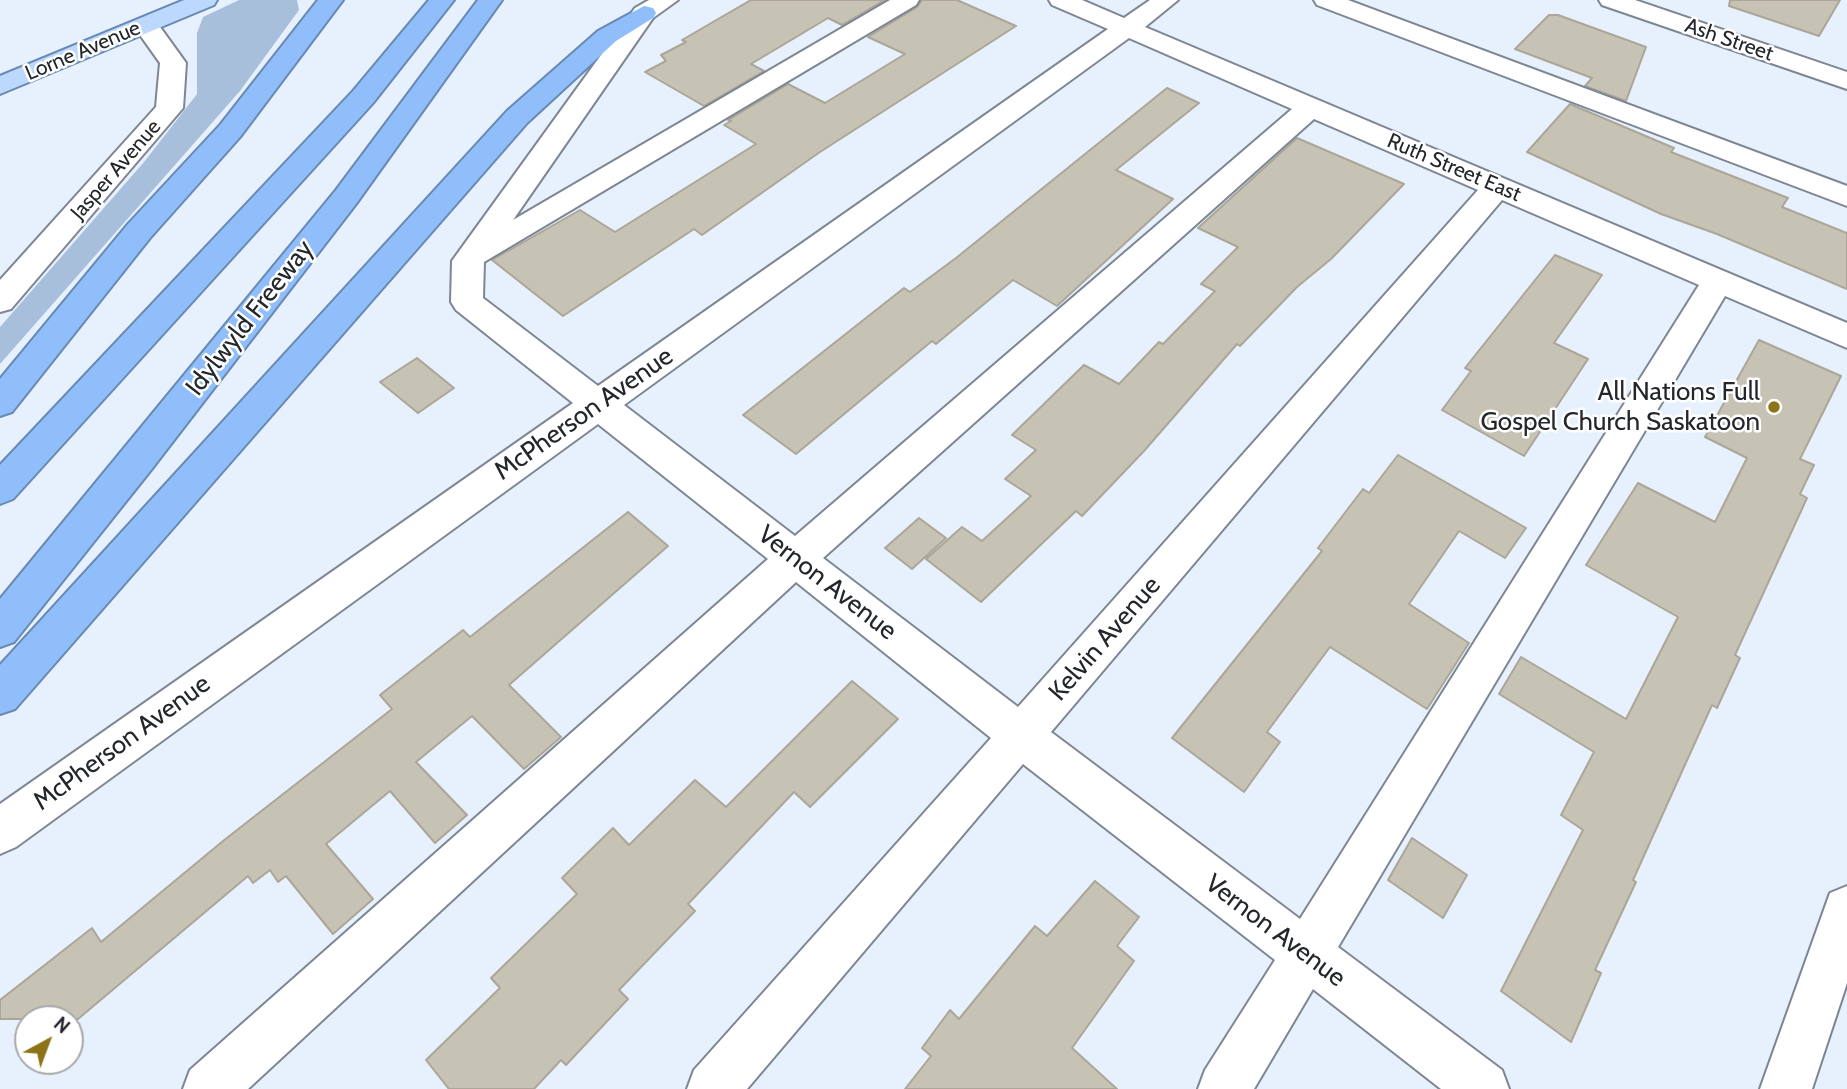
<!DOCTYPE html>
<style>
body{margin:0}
#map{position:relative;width:1847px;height:1089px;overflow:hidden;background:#e7f1fe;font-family:Cabin,sans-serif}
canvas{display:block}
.north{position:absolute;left:14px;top:1005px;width:70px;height:70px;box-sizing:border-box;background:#fff;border:2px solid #a7a9ab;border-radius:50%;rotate:41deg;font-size:19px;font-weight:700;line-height:28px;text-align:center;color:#23272c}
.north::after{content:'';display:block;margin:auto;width:24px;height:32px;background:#8d7317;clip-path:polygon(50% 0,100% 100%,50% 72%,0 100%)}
</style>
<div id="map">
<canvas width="1847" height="1089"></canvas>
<div class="north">N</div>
</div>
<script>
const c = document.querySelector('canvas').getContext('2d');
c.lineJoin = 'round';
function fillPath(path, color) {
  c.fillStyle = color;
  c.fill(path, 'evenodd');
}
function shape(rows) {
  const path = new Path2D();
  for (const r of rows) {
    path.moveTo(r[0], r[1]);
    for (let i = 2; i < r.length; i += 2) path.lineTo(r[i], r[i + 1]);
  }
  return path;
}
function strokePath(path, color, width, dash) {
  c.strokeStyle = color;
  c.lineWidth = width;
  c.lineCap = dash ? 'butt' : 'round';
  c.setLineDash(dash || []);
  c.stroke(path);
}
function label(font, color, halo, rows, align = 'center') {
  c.font = font + ' Cabin,sans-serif';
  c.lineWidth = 5;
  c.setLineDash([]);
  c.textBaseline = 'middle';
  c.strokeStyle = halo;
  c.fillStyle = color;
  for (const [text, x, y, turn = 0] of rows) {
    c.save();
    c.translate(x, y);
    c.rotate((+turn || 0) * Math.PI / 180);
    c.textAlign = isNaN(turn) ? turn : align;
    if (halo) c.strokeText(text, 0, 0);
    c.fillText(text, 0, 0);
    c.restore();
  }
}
fillPath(shape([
 [239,0,297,0,299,10,240,91,0,364,0,327,144,162,197,94,197,33,203,17]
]), '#a8bfdc');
const building = shape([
 [751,0,885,0,842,25,828,18,751,64,764,71,704,106,645,72,666,61,661,55,686,42,682,40,751,0],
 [922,0,957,0,1016,26,820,152,702,235,694,229,563,316,492,260,580,210,615,232,756,144,724,125,731,121,728,120,788,84,825,103,905,54,868,37,917,7,922,0],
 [1730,0,1840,0,1819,36,1729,6,1730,0],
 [1549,15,1558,15,1646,47,1626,101,1585,86,1592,78,1515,49,1549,15],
 [1167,88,1199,103,1116,170,1173,199,1057,306,1013,280,936,344,932,341,796,454,743,415,904,288,910,292,956,258,1167,88],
 [1570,104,1674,148,1671,152,1788,198,1782,207,1847,233,1847,289,1717,234,1661,214,1527,152,1570,104],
 [1297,138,1404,184,1331,259,1297,287,1240,346,1237,344,1144,451,1082,516,1076,511,981,602,926,559,962,527,982,541,1031,496,1005,479,1036,450,1012,435,1084,365,1119,384,1159,342,1163,344,1215,291,1201,284,1238,247,1198,228,1297,138],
 [1555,255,1602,275,1554,343,1588,359,1524,456,1442,410,1471,371,1465,368,1555,255],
 [1759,340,1841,376,1800,459,1814,465,1800,494,1807,498,1735,655,1740,658,1717,708,1712,705,1633,880,1636,882,1595,970,1601,973,1571,1042,1501,991,1583,830,1561,815,1594,752,1499,694,1521,657,1626,719,1678,617,1586,565,1638,483,1715,522,1747,458,1705,437,1759,340],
 [417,358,454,388,418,413,380,382,417,358],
 [1398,455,1526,528,1505,558,1459,531,1409,604,1469,643,1427,709,1330,647,1267,732,1280,742,1244,792,1172,738,1322,551,1318,548,1363,489,1369,493,1398,455],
 [628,512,668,546,509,685,561,737,524,769,472,716,416,762,467,815,435,843,390,791,326,844,373,899,333,934,286,876,278,882,270,870,253,883,248,876,78,1019,0,1019,0,1000,92,928,101,942,223,841,392,709,380,695,463,630,470,637,628,512],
 [919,518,946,538,912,569,885,548,919,518],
 [852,681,898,719,810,807,794,792,688,904,695,911,619,990,628,999,566,1065,561,1060,534,1089,449,1089,426,1060,500,988,491,978,577,894,562,878,613,828,629,845,695,780,726,807,852,681],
 [1412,838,1467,875,1443,918,1388,880,1412,838],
 [1095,881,1139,917,1117,946,1134,961,1072,1048,1117,1089,905,1089,931,1056,922,1048,950,1010,959,1019,1035,926,1047,936,1095,881]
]);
fillPath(building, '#c7c3b4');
strokePath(building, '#aba698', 2);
const minor = shape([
 [649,0,678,0,653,18,513,220,890,0,919,0,916,5,484,262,483,298,598,386,1108,29,1052,5,1049,0,1082,0,1124,18,1150,0,1178,0,1145,27,1847,323,1847,348,1725,296,1338,947,1502,1070,1509,1089,1441,1089,1313,989,1254,1089,1198,1089,1205,1070,1275,960,1023,764,747,1089,687,1089,694,1070,991,738,796,582,248,1089,183,1089,190,1070,768,559,598,424,16,847,0,854,0,804,573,403,456,310,451,302,452,261,635,8,649,0],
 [1129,38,1292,109,795,536,624,405,1129,38],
 [1314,119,1478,190,1018,707,823,558,1314,119],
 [1502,200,1699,285,1300,919,1051,732,1502,200],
 [1314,0,1348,0,1847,186,1847,206,1317,5,1314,0],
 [1599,0,1635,0,1847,72,1847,89,1602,5,1599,0],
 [146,17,155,20,186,63,183,108,11,309,0,312,0,280,156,107,160,63,133,25,137,20,146,17],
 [1847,886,1847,983,1812,1089,1760,1089,1830,893,1847,886]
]);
const major = shape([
 [184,0,217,0,214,5,0,94,0,76,184,0]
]);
const highway = shape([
 [318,0,343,0,240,137,150,238,12,412,0,416,0,379,128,224,220,125,318,0],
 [429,0,454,0,373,103,13,499,0,504,0,465,353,91,429,0],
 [478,0,502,0,356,204,151,470,14,642,0,647,0,599,336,190,478,0],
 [644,6,653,8,656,13,653,18,616,41,527,123,15,709,0,714,0,665,507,111,598,31,644,6]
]);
strokePath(minor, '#7d8692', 4);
strokePath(major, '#6989b3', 4);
strokePath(highway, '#6989b3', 4);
fillPath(minor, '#fff');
fillPath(major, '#bcd8fd');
fillPath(highway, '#8fbefb');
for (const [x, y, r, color] of [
 [1774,407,7,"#8d7317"]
]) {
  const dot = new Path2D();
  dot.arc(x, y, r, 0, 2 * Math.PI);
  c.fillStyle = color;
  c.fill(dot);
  strokePath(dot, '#fff', 2.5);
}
label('21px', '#23272c', '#fff', [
 ["Ash Street",1729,40,19],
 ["Lorne Avenue",83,51,-23],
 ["Ruth Street East",1454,168,23],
 ["Jasper Avenue",116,170,-49]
]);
label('26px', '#23272c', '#fff', [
 ["Idylwyld Freeway",250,318,-52],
 ["McPherson Avenue",584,414,-35],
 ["Vernon Avenue",827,583,38],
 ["Kelvin Avenue",1105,639,-49],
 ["McPherson Avenue",122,743,-36],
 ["Vernon Avenue",1275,931,37]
]);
label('26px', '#23272c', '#fff', [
 ["All Nations Full",1760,392],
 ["Gospel Church Saskatoon",1760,422]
], 'right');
</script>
